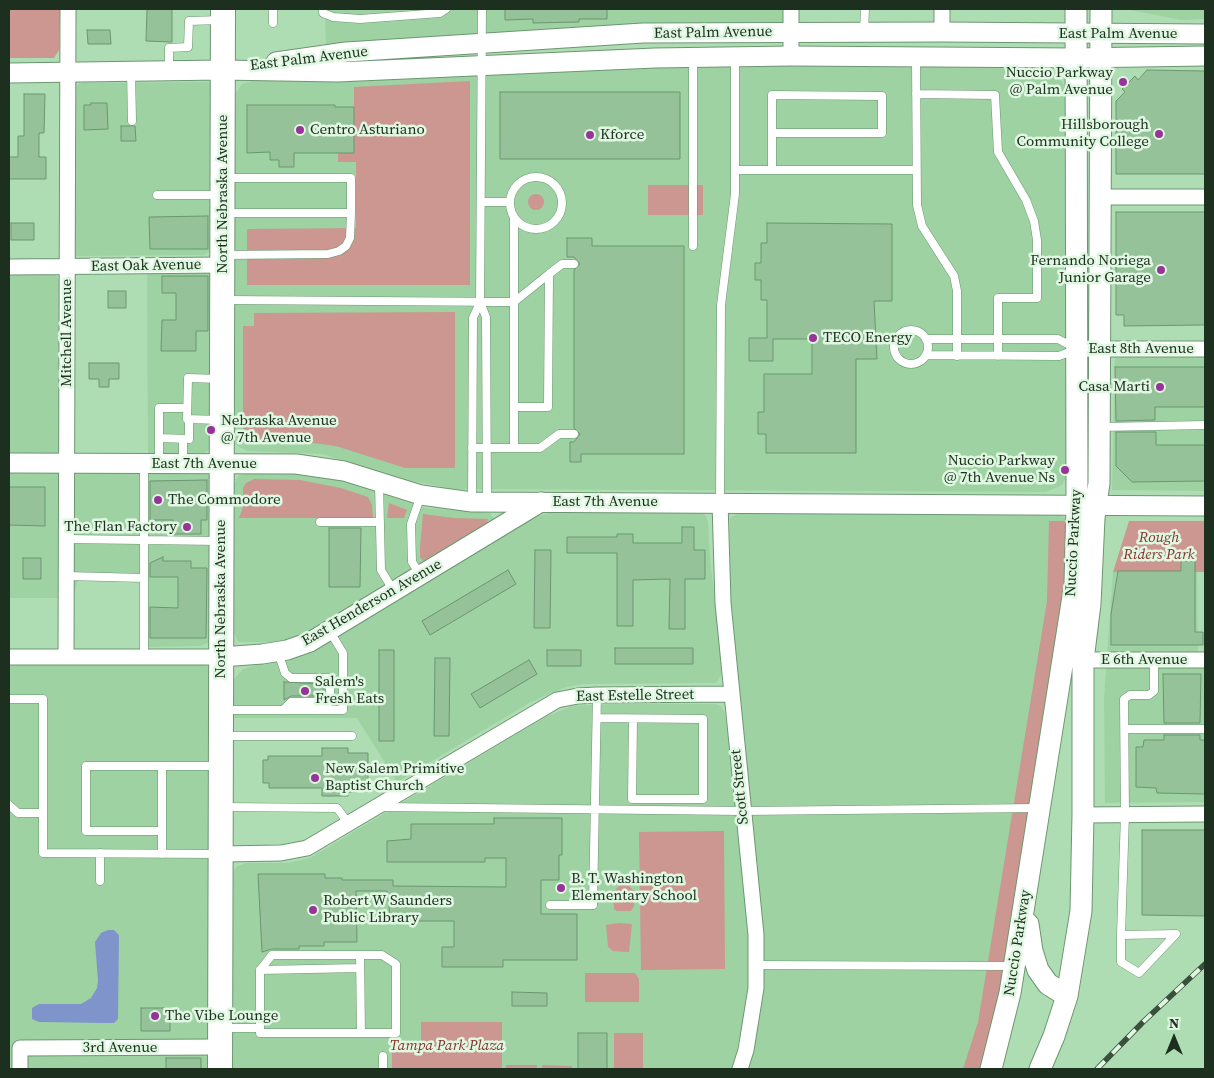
<!DOCTYPE html>
<style>
body{margin:0}
#map{position:relative;width:1214px;height:1078px;overflow:hidden;background:#afddb3;font-family:"Source Serif 4",serif}
canvas{display:block}
.frame{position:absolute;inset:0;border:10px solid #1d301f;pointer-events:none}
.north{position:absolute;left:1149px;top:1013px;width:50px;height:50px;-webkit-text-stroke:4px #e0f7e2;paint-order:stroke;rotate:0deg;font-size:14px;font-weight:700;line-height:20px;text-align:center;color:#1d301f}
.north::after{content:'';display:block;margin:auto;width:18px;height:22px;background:#1d301f;clip-path:polygon(50% 0,100% 100%,50% 72%,0 100%)}
</style>
<div id="map">
<canvas width="1214" height="1078"></canvas>
<div class="frame"></div>
<div class="north">N</div>
</div>
<script>
const c = document.querySelector('canvas').getContext('2d');
c.lineJoin = 'round';
function fillPath(path, color) {
  c.fillStyle = color;
  c.fill(path, 'evenodd');
}
function shape(rows) {
  const path = new Path2D();
  for (const r of rows) {
    if (r.length === 3) {
      path.moveTo(r[0] + r[2], r[1]);
      path.arc(r[0], r[1], r[2], 0, 2 * Math.PI);
      continue;
    }
    path.moveTo(r[0], r[1]);
    for (let i = 2; i < r.length; i += 2) path.lineTo(r[i], r[i + 1]);
  }
  return path;
}
function strokePath(path, color, width, dash) {
  c.strokeStyle = color;
  c.lineWidth = width;
  c.lineCap = dash ? 'butt' : 'round';
  c.setLineDash(dash || []);
  c.stroke(path);
}
function label(font, color, halo, rows, align = 'center') {
  c.font = font + ' "Source Serif 4",serif';
  c.lineWidth = 5;
  c.setLineDash([]);
  c.textBaseline = 'middle';
  c.strokeStyle = halo;
  c.fillStyle = color;
  for (const [text, x, y, turn = 0] of rows) {
    c.save();
    c.translate(x, y);
    c.rotate((+turn || 0) * Math.PI / 180);
    c.textAlign = isNaN(turn) ? turn : align;
    if (halo) c.strokeText(text, 0, 0);
    c.fillText(text, 0, 0);
    c.restore();
  }
}
fillPath(shape([
 [325,9,790,9,789,29,326,52],
 [1125,9,1205,9,1205,19,1181,20],
 [670,64,1044,67,1060,78,1067,91,1067,476,1062,485,1046,492,454,489,412,481,322,454,247,451,237,446,232,435,233,97,242,84,252,81,359,80],
 [208,82,211,83,212,251,204,255,75,256,75,86,82,83],
 [206,272,211,274,212,448,204,453,148,453,147,273],
 [9,275,55,275,59,279,58,454,9,455],
 [1115,356,1205,357,1205,491,1112,490],
 [9,470,58,471,58,598,9,598],
 [206,472,210,476,211,642,200,646,142,647,143,581,78,581,72,598,73,473],
 [249,472,300,473,331,478,426,508,490,513,494,519,493,523,300,637,285,642,238,642,234,633,233,486,238,476],
 [553,512,704,513,708,521,710,557,722,667,721,675,716,683,584,684,566,687,531,702,397,782,357,718,233,718,234,679,243,669,289,656,531,518],
 [738,513,1059,514,1067,520,983,1069,747,1069,761,1008,764,942,730,603,730,518],
 [1197,571,1198,667,1205,668,1205,802,1105,803,1104,698,1113,572],
 [9,653,202,664,210,667,210,1069,9,1069],
 [612,704,715,704,721,706,725,713,751,943,749,989,733,1069,232,1069,232,876,236,867,246,863,288,863,310,858,545,717,572,706]
]), '#9ed2a3');
fillPath(shape([
 [9,9,60,9,59,50,54,58,9,58],
 [470,81,470,285,247,285,247,229,356,228,356,162,338,162,338,153,354,153,354,87],
 [648,185,703,185,703,215,648,215],
 [536,202,8],
 [455,312,455,468,405,468,336,446,298,441,253,440,253,430,243,430,243,326,254,326,254,313],
 [254,479,300,480,341,488,368,497,372,505,373,518,239,518,243,507,243,488,246,483],
 [389,503,407,510,404,518,387,518],
 [423,514,454,518,488,519,487,523,423,561,420,557,420,547],
 [1049,521,1067,521,1068,579,996,1021,983,1069,963,1069,978,1022,1047,601],
 [1129,521,1205,521,1205,572,1113,572],
 [724,831,725,969,641,970,639,832],
 [621,884,627,884,634,891,634,906,631,911,617,911,614,909,613,892],
 [619,923,632,924,629,952,613,951,608,947,606,925],
 [585,973,635,973,639,979,639,1002,585,1002],
 [421,1022,502,1022,502,1069,392,1069,392,1049,421,1049],
 [614,1033,643,1033,643,1069,614,1069],
 [506,1065,537,1065,537,1069,506,1069],
 [542,1065,572,1066,572,1069,542,1069]
]), '#cb9790');
fillPath(shape([
 [108,930,114,930,119,935,118,1019,114,1023,105,1023,39,1022,32,1019,32,1008,39,1004,81,1004,91,998,97,988,98,981,95,942,101,933]
]), '#7e94cb');
const building = shape([
 [147,9,172,9,172,42,146,41,147,9],
 [505,9,607,9,607,19,579,19,579,22,533,23,533,19,505,20,505,9],
 [87,30,110,30,111,44,88,44,87,30],
 [1147,70,1205,71,1205,174,1116,174,1116,101,1125,92,1122,89,1135,76,1138,80,1147,70],
 [500,92,680,92,680,159,500,159,500,92],
 [24,94,45,94,44,133,39,133,39,157,46,157,46,179,9,179,9,157,18,157,18,136,24,136,24,94],
 [91,103,107,103,108,129,84,130,84,105,91,105,91,103],
 [247,105,335,105,335,107,354,107,354,153,294,153,294,167,279,167,279,160,270,160,270,152,247,153,247,105],
 [121,126,135,126,136,141,121,141,121,126],
 [1116,212,1205,212,1205,325,1124,326,1124,315,1116,315,1116,212],
 [208,216,208,249,150,249,149,217,208,216],
 [11,223,34,223,34,240,11,240,11,223],
 [767,223,892,224,892,301,874,301,877,359,856,359,856,453,766,453,766,434,758,434,758,412,764,412,764,374,812,374,812,339,773,339,773,361,749,361,749,338,767,338,767,300,761,300,761,280,755,280,755,263,761,263,761,243,767,243,767,223],
 [567,238,592,238,592,246,684,246,684,454,581,454,581,462,570,462,570,442,574,442,580,434,574,428,574,270,580,264,574,257,567,257,567,238],
 [162,276,208,276,208,331,196,331,196,351,161,351,162,320,176,320,176,293,162,293,162,276],
 [108,291,126,291,126,308,108,308,108,291],
 [89,363,119,363,119,379,109,379,109,387,99,387,99,379,89,379,89,363],
 [1115,367,1205,367,1205,407,1155,407,1155,420,1116,421,1115,367],
 [1116,432,1156,432,1156,445,1205,445,1205,481,1132,482,1116,466,1116,432],
 [207,480,207,520,201,520,201,534,174,534,173,520,150,520,150,481,207,480],
 [9,487,45,487,45,526,9,525,9,487],
 [682,527,694,527,694,550,705,550,705,579,685,579,685,629,669,629,670,579,633,580,633,626,617,626,617,553,567,553,567,537,617,537,617,534,633,534,633,543,682,543,682,527],
 [329,528,361,528,360,587,329,587,329,528],
 [535,550,551,550,550,628,534,628,535,550],
 [163,557,163,561,191,561,191,568,207,568,206,638,150,638,150,607,178,608,178,577,150,577,150,563,163,557],
 [23,558,41,558,41,579,23,579,23,558],
 [1181,561,1195,561,1195,632,1203,632,1203,645,1111,645,1111,614,1118,571,1181,571,1181,561],
 [508,570,516,584,430,635,422,621,508,570],
 [615,648,693,648,693,664,615,664,615,648],
 [379,650,394,650,394,741,379,741,379,650],
 [547,650,581,650,581,666,547,666,547,650],
 [435,658,450,658,449,736,434,736,435,658],
 [529,660,537,674,480,708,471,694,529,660],
 [1163,674,1201,674,1200,723,1164,723,1163,674],
 [284,682,324,684,324,696,291,696,284,700,284,682],
 [1164,735,1200,735,1200,740,1205,740,1205,794,1157,793,1156,788,1136,787,1136,747,1143,747,1144,740,1164,740,1164,735],
 [322,748,348,748,348,753,368,753,368,783,362,783,362,788,357,788,357,792,348,792,348,796,322,796,322,788,269,788,269,783,263,783,263,760,268,760,268,756,322,756,322,748],
 [494,818,562,818,562,855,559,855,559,880,541,880,541,914,577,914,577,960,503,960,503,967,442,967,442,947,454,947,454,921,395,921,395,915,390,915,387,891,356,891,357,942,324,942,324,946,299,946,299,949,272,949,262,952,258,874,325,874,325,878,342,878,342,880,393,880,393,886,506,887,506,858,485,858,485,862,387,862,387,841,411,839,411,824,494,824,494,818],
 [1142,830,1205,830,1205,916,1142,915,1142,830],
 [512,992,547,993,547,1006,512,1006,512,992],
 [141,1008,170,1008,170,1031,141,1031,141,1008],
 [578,1033,607,1033,607,1069,578,1069,578,1033],
 [166,1058,201,1058,201,1069,166,1069,166,1058]
]);
fillPath(building, '#95c299');
strokePath(building, '#6b9770', 1);
const service = shape([
 [323,9,323,13,333,17,360,19,440,13,446,9],
 [273,23,273,9],
 [864,32,865,9],
 [693,58,693,246],
 [916,58,917,205,922,226,954,276,957,291,957,356],
 [169,71,169,48,188,47,189,21,220,20],
 [131,72,132,121],
 [916,94,995,95,998,152,1026,200,1034,221,1037,240,1037,298,998,298,998,356],
 [772,133,882,133,882,96,772,95,772,170],
 [735,170,916,170],
 [536,203,26],
 [157,195,220,195],
 [481,202,510,202],
 [224,213,351,213,351,178,226,178],
 [514,217,514,302],
 [225,255,328,254,339,251,346,246,350,238,351,213],
 [549,274,562,264,574,264],
 [225,300,514,302,514,448,472,448],
 [480,302,482,9],
 [514,302,549,274,548,407,514,407],
 [911,347,17],
 [926,339,1058,339,1077,349,1059,356,926,355],
 [220,420,187,419,188,378,220,379],
 [1102,427,1205,425],
 [159,438,189,439,189,419],
 [514,448,540,448,559,434,574,434],
 [159,464,159,408,187,408],
 [183,464,183,439],
 [379,483,381,570,393,590],
 [472,502,473,318,480,302,486,317,487,501],
 [720,502,721,305,735,194,735,57],
 [320,522,380,522],
 [66,539,219,541],
 [420,574,412,562,411,524,421,495],
 [66,576,144,578],
 [278,652,285,673,291,678,330,678,330,702,291,702,283,710],
 [144,657,144,464],
 [9,699,43,699,43,853,217,854],
 [223,710,343,710,343,653,329,630],
 [597,718,703,719,703,799,632,799,633,719],
 [1125,729,1205,729],
 [224,736,352,736],
 [162,767,162,831,86,831,86,766,219,766],
 [9,805,18,813,43,813],
 [223,807,337,808,349,824],
 [382,807,743,811,1038,808],
 [162,854,162,831],
 [100,881,100,853],
 [550,905,593,905,597,695],
 [1121,935,1176,934,1139,973,1121,962,1121,935,1125,814,1124,699,1130,695,1149,695,1154,691,1154,660],
 [272,955,382,955,396,964,396,1033,260,1033,260,970,272,955],
 [360,955,361,1033],
 [757,965,1012,966],
 [260,970,360,968],
 [222,1028,260,1028],
 [383,1069,383,1056]
]);
const minor = shape([
 [791,9,791,56],
 [942,9,942,32],
 [1100,197,1205,197],
 [9,267,223,265],
 [1077,349,1205,349],
 [720,502,723,603,756,935,756,988,746,1050,740,1069],
 [9,657,221,657],
 [66,657,68,9],
 [1083,660,1205,660],
 [1083,815,1205,814],
 [221,854,281,853,307,848,557,700,578,696,597,695,731,694],
 [20,1069,20,1048,220,1047]
]);
const tertiary = shape([
 [276,62,346,52,643,33,942,32,1205,34],
 [9,73,222,70,337,72,655,58,791,56,1075,58,1205,56],
 [9,463,296,464,344,471,421,495,472,502,1205,506],
 [221,657,262,654,287,650,310,642,541,502]
]);
const secondary = shape([
 [1028,924,1032,951,1038,970,1048,984,1067,996],
 [991,1069,1010,993,1075,584,1077,505,1076,9],
 [1040,1069,1054,1036,1067,996,1081,911,1083,815,1083,660,1090,604,1094,518,1099,483,1101,9]
]);
const primary = shape([
 [220,1069,223,9]
]);
strokePath(service, '#6b9770', 9);
strokePath(minor, '#6b9770', 17);
strokePath(tertiary, '#6b9770', 21);
strokePath(secondary, '#6b9770', 23);
strokePath(primary, '#6b9770', 26);
strokePath(service, '#fff', 8);
strokePath(minor, '#fff', 15);
strokePath(tertiary, '#fff', 19);
strokePath(secondary, '#fff', 21);
strokePath(primary, '#fff', 24);
const rail = shape([
 [1097,1069,1143,1022,1205,964]
]);
strokePath(rail, '#39513c', 5.5);
strokePath(rail, '#e0f7e2', 4, [11]);
for (const [x, y, r, color] of [
 [1123,82,5,"#983499"],
 [300,130,5,"#983499"],
 [1159,134,5,"#983499"],
 [590,135,5,"#983499"],
 [1161,270,5,"#983499"],
 [813,338,5,"#983499"],
 [1160,387,5,"#983499"],
 [211,430,5,"#983499"],
 [1065,470,5,"#983499"],
 [158,500,5,"#983499"],
 [187,527,5,"#983499"],
 [305,691,5,"#983499"],
 [315,778,5,"#983499"],
 [561,888,5,"#983499"],
 [313,910,5,"#983499"],
 [155,1016,5,"#983499"]
]) {
  const dot = new Path2D();
  dot.arc(x, y, r, 0, 2 * Math.PI);
  c.fillStyle = color;
  c.fill(dot);
  strokePath(dot, '#e0f7e2', 2);
}
label('15px', '#1d301f', '#e0f7e2', [
 ["East Palm Avenue",713,33,-1],
 ["East Palm Avenue",1118,34],
 ["East Palm Avenue",309,59,-7],
 ["North Nebraska Avenue",223,194,-90],
 ["East Oak Avenue",146,266,-1],
 ["Mitchell Avenue",67,333,-90],
 ["East 8th Avenue",1141,349],
 ["East 7th Avenue",204,464],
 ["East 7th Avenue",605,502],
 ["Nuccio Parkway",1074,543,-87],
 ["North Nebraska Avenue",221,599,-90],
 ["East Henderson Avenue",372,603,-30],
 ["E 6th Avenue",1144,660],
 ["East Estelle Street",635,696,-1],
 ["Scott Street",740,787,-96],
 ["Nuccio Parkway",1018,943,-81],
 ["3rd Avenue",120,1048]
]);
label('15px', '#1d301f', '#e0f7e2', [
 ["Nuccio Parkway",1113,73,"right"],
 ["@ Palm Avenue",1113,90,"right"],
 ["Hillsborough",1149,125,"right"],
 ["Community College",1149,142,"right"],
 ["Centro Asturiano",310,130],
 ["Kforce",600,135],
 ["Fernando Noriega",1151,261,"right"],
 ["Junior Garage",1151,278,"right"],
 ["TECO Energy",823,338],
 ["Casa Marti",1150,387,"right"],
 ["Nebraska Avenue",221,421],
 ["@ 7th Avenue",221,438],
 ["Nuccio Parkway",1055,461,"right"],
 ["@ 7th Avenue Ns",1055,478,"right"],
 ["The Commodore",168,500],
 ["The Flan Factory",177,527,"right"],
 ["Salem's",315,682],
 ["Fresh Eats",315,699],
 ["New Salem Primitive",325,769],
 ["Baptist Church",325,786],
 ["B. T. Washington",571,879],
 ["Elementary School",571,896],
 ["Robert W Saunders",323,901],
 ["Public Library",323,918],
 ["The Vibe Lounge",165,1016]
], 'left');
label('italic 15px', '#86332d', '#e0f7e2', [
 ["Rough",1159,538],
 ["Riders Park",1159,555],
 ["Tampa Park Plaza",447,1046]
]);
</script>
